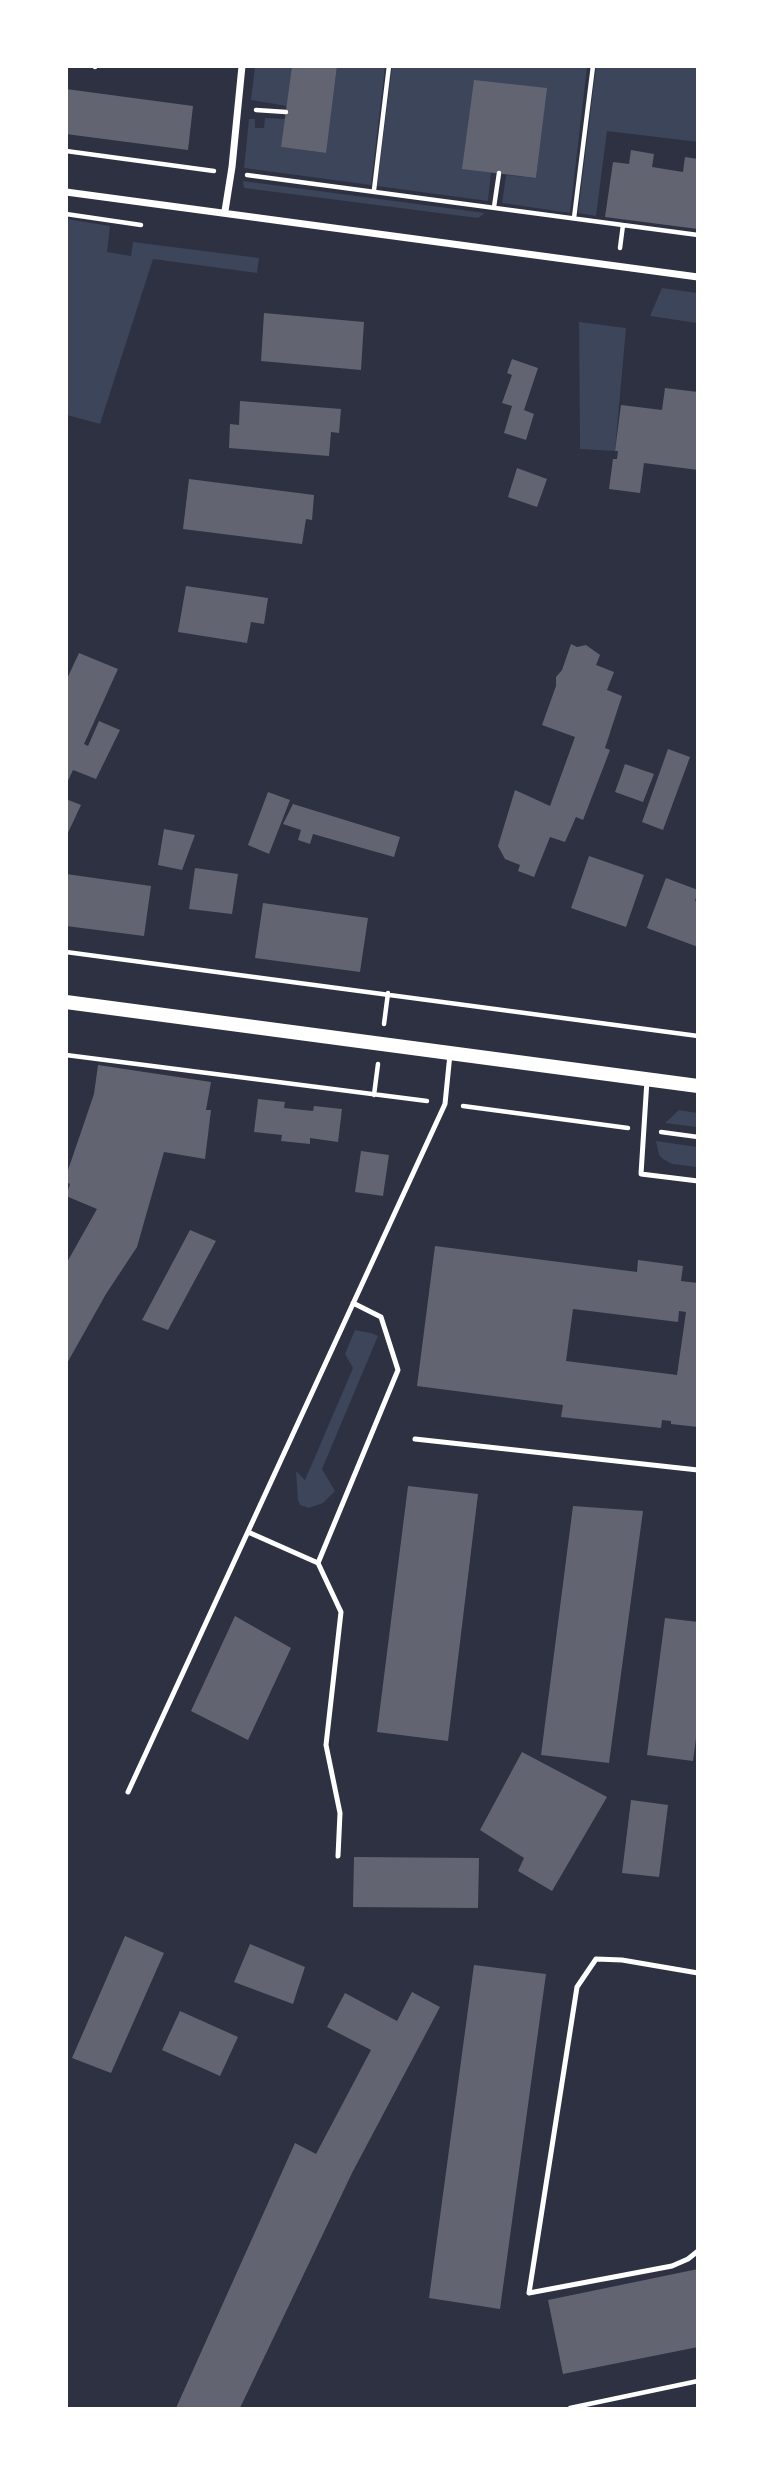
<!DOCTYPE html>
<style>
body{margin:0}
#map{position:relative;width:764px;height:2475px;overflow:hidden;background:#2d3142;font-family:Mulish,sans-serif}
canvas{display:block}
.frame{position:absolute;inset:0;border:68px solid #fff;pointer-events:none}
</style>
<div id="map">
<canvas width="764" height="2475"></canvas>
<div class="frame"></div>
</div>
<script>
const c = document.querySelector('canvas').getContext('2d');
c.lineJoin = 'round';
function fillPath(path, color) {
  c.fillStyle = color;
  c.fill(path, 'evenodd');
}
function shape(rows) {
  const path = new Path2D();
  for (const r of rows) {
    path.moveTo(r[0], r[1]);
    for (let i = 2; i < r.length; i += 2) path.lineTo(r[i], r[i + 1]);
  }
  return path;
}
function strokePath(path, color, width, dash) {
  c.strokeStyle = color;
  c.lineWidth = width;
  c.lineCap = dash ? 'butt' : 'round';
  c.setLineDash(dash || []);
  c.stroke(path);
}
fillPath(shape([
 [255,67,292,67,287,106,251,100],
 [337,67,385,67,371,185,244,168,249,119,255,119,255,128,264,128,265,118,285,119,282,147,325,153],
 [392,67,587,67,570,213,502,203,506,175,536,178,546,88,491,172,488,201,377,186],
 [596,67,697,67,698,142,607,131,596,216,578,213],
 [243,181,485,213,478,218,244,188],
 [67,219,110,226,107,252,131,256,133,242,259,258,257,273,153,259,100,424,67,415],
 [662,288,697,293,697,323,650,316],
 [579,322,626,328,615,451,580,449],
 [679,1110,697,1113,697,1127,665,1123],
 [656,1141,697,1147,697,1167,672,1164,663,1159,659,1155],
 [355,1330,371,1333,378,1336,322,1469,335,1491,323,1503,309,1508,300,1505,298,1500,296,1471,305,1480,353,1368,345,1354]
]), '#3c4559');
fillPath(shape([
 [292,66,337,66,326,153,281,147],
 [474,80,547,88,536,178,462,169],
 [66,89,193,106,188,150,66,134],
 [631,150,654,154,652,167,683,172,685,157,698,159,698,229,605,217,613,162,629,164],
 [264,313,364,322,361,370,261,361],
 [512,359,538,368,524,410,534,414,526,440,504,433,512,406,502,403,512,375,507,373],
 [665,388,698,392,698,470,644,463,640,493,609,489,613,459,617,459,618,451,615,451,621,405,662,410],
 [240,401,341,409,339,433,331,432,329,456,229,448,230,424,239,425],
 [517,468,547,479,537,507,508,497],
 [189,479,314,495,312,520,306,519,302,544,183,529],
 [186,586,268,598,264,624,251,622,247,643,178,632],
 [571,644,577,647,586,645,600,655,596,665,614,672,607,690,622,696,605,748,610,750,583,820,576,817,565,842,550,837,534,877,518,871,520,865,505,859,498,846,515,790,550,806,575,737,542,725,556,686,556,677,562,670],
 [79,653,118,669,84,744,88,746,99,721,120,730,96,779,73,770,66,785,66,681],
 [668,749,690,757,663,830,642,822],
 [625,764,654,774,643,802,615,792],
 [268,792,290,800,269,854,248,845],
 [66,799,81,805,66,837],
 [293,804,400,837,394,857,313,834,310,844,298,840,301,830,283,824],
 [164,829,195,835,182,870,158,865],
 [589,856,644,875,626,927,571,908],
 [195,868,238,874,232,914,189,909],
 [66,874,151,886,144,936,66,926],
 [666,878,698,890,695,901,698,902,698,947,647,928],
 [263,903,368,918,360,972,255,958],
 [98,1065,211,1082,206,1110,211,1110,205,1159,164,1152,137,1247,106,1294,66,1365,66,1264,97,1209,66,1196,70,1184,66,1182,66,1176,94,1094],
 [258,1099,285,1102,284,1108,313,1111,314,1106,342,1109,338,1142,310,1138,310,1144,281,1141,282,1135,254,1132],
 [361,1151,389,1155,383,1196,355,1192],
 [190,1230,216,1241,168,1330,142,1320],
 [435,1246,637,1272,638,1260,683,1266,681,1281,698,1283,698,1427,671,1424,671,1421,662,1420,661,1428,561,1417,563,1405,417,1386],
 [573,1309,678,1322,679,1311,686,1312,677,1375,566,1361],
 [408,1486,478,1494,448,1741,377,1732],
 [573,1506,643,1511,609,1763,541,1755],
 [235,1616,291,1648,248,1740,191,1711],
 [665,1618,698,1622,698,1723,693,1761,647,1755],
 [522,1752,607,1797,552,1891,518,1871,524,1858,480,1830],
 [631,1800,668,1805,659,1877,622,1873],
 [354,1857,479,1858,478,1908,353,1907],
 [125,1936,164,1953,111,2073,72,2058],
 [250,1944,305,1967,293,2004,234,1982],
 [474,1965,546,1974,500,2309,429,2298],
 [412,1992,440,2007,352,2173,240,2408,176,2408,295,2143,316,2154,371,2050,327,2027,345,1993,397,2021],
 [180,2011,238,2037,220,2076,162,2050],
 [698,2269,698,2347,563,2374,548,2300]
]), '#626471');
strokePath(shape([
 [95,67,95,66],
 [256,110,286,112],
 [66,151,214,171],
 [247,175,698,235],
 [374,190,389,66],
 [494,207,499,173],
 [66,214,141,225],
 [574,218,593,66],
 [620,248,623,225],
 [66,952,698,1036],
 [384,1024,388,993],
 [66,1055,427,1101],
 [374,1095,378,1064],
 [463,1106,628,1128],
 [661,1132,698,1137],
 [570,2408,698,2381]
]), '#fff', 4.5);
strokePath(shape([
 [647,1080,641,1174,698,1181],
 [415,1439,698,1470],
 [248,1532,318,1563,341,1612,326,1745,340,1813,338,1856],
 [318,1563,398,1370,381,1317,353,1303],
 [128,1792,445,1104,450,1054],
 [698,1973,622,1960,596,1959,577,1987,529,2293,672,2266,688,2259,698,2251]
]), '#fff', 5);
strokePath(shape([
 [66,192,698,277],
 [225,211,232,167,242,66]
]), '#fff', 7);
strokePath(shape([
 [66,1002,698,1086]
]), '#fff', 14);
</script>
